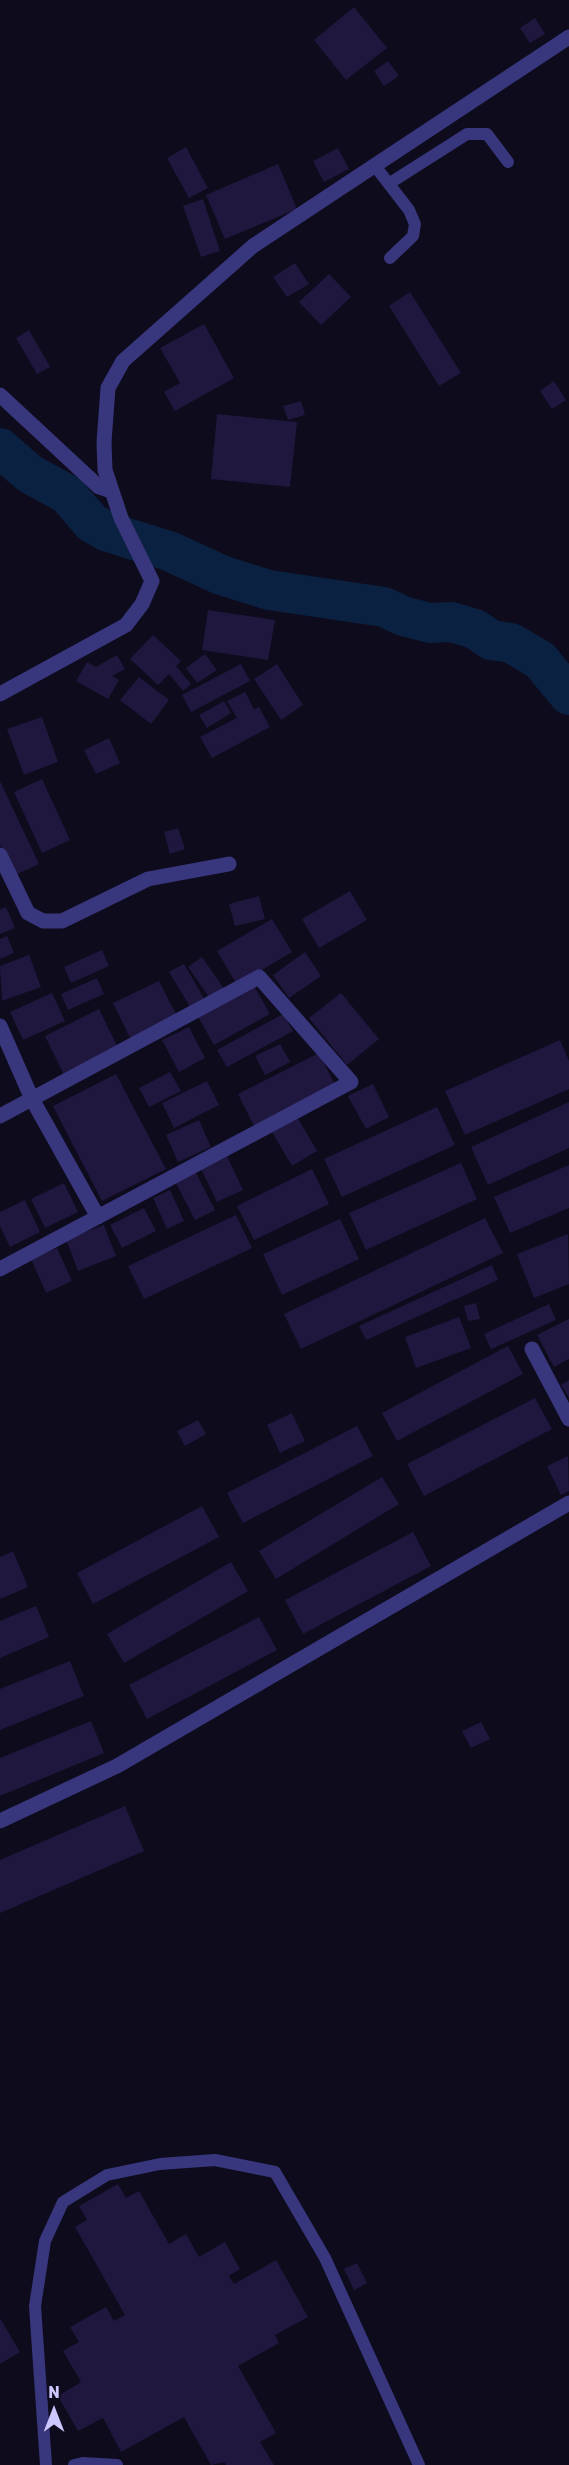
<!DOCTYPE html>
<style>
body{margin:0}
#map{position:relative;width:569px;height:2465px;overflow:hidden;background:#0e0b1d;font-family:Rubik,sans-serif}
canvas{display:block}
.north{position:absolute;left:24px;top:2381px;width:60px;height:60px;-webkit-text-stroke:4px #0e0b1d;paint-order:stroke;rotate:0deg;font-size:16px;font-weight:700;line-height:24px;text-align:center;color:#cdc7ff}
.north::after{content:'';display:block;margin:auto;width:21px;height:27px;background:#cdc7ff;clip-path:polygon(50% 0,100% 100%,50% 72%,0 100%)}
</style>
<div id="map">
<canvas width="569" height="2465"></canvas>
<div class="north">N</div>
</div>
<script>
const c = document.querySelector('canvas').getContext('2d');
c.lineJoin = 'round';
function shape(rows) {
  const path = new Path2D();
  for (const r of rows) {
    path.moveTo(r[0], r[1]);
    for (let i = 2; i < r.length; i += 2) path.lineTo(r[i], r[i + 1]);
  }
  return path;
}
function strokePath(path, color, width, dash) {
  c.strokeStyle = color;
  c.lineWidth = width;
  c.lineCap = dash ? 'butt' : 'round';
  c.setLineDash(dash || []);
  c.stroke(path);
}
function fillPath(path, color) {
  c.fillStyle = color;
  c.fill(path, 'evenodd');
}
strokePath(shape([
 [0,448,30,474,67,494,92,523,108,532,169,551,221,575,269,590,384,607,403,616,430,623,451,622,475,629,491,640,511,643,540,660,569,695]
]), '#0b2141', 40);
fillPath(shape([
 [354,7,387,48,346,80,314,40],
 [535,18,545,34,530,43,520,28],
 [388,61,399,76,384,86,374,71],
 [186,147,208,188,189,198,167,158],
 [338,148,349,169,324,182,313,161],
 [278,164,297,209,225,239,206,195],
 [203,199,220,251,201,257,183,206],
 [295,263,309,284,287,297,273,277],
 [329,274,351,297,321,325,299,302],
 [410,292,461,373,439,386,389,306],
 [204,324,234,378,175,411,164,392,180,383,160,348],
 [29,330,50,367,37,374,16,338],
 [554,381,566,400,552,409,540,391],
 [301,401,305,415,288,420,283,406],
 [217,414,297,422,290,487,211,479],
 [208,610,275,620,268,660,202,650],
 [153,635,181,661,176,666,191,684,183,691,169,674,158,685,130,659],
 [205,654,217,670,197,683,186,668],
 [117,655,125,669,112,676,119,680,108,699,76,681,87,662,96,667],
 [241,664,250,681,191,712,182,695],
 [277,664,303,705,281,720,254,679],
 [139,677,169,700,151,724,120,700],
 [245,692,254,709,259,707,270,727,212,758,200,737,237,718,227,701],
 [224,701,231,713,207,728,199,715],
 [42,717,58,762,24,775,7,729],
 [109,738,120,763,96,774,84,750],
 [42,779,70,840,42,853,14,792],
 [0,781,39,864,15,875,0,844],
 [178,828,185,849,170,854,164,832],
 [350,891,367,920,319,948,302,919],
 [259,896,265,919,235,926,229,904],
 [6,907,15,928,0,934,0,909],
 [272,919,292,952,237,985,217,951],
 [7,936,14,953,0,959,0,939],
 [102,950,109,966,71,983,64,967],
 [305,952,321,976,289,998,273,975],
 [29,955,41,987,2,1001,0,966],
 [202,957,225,990,211,1000,188,967],
 [184,964,206,1002,192,1010,169,972],
 [97,978,104,994,68,1010,61,994],
 [159,981,178,1018,131,1040,113,1003],
 [253,984,270,1014,214,1045,197,1015],
 [52,993,65,1021,23,1040,10,1012],
 [341,993,379,1039,347,1065,309,1018],
 [99,1009,118,1048,64,1075,45,1036],
 [283,1014,293,1031,227,1067,217,1050],
 [189,1027,205,1058,179,1072,162,1040],
 [560,1040,569,1061,569,1089,465,1135,445,1091],
 [280,1044,290,1062,265,1075,255,1056],
 [319,1053,335,1085,254,1126,238,1094],
 [170,1072,181,1091,149,1107,139,1088],
 [116,1074,166,1169,102,1201,53,1106],
 [207,1081,219,1105,174,1128,162,1103],
 [373,1084,389,1117,366,1129,348,1096],
 [569,1102,569,1148,488,1185,471,1147],
 [437,1107,455,1145,342,1197,324,1159],
 [297,1117,317,1151,292,1166,272,1132],
 [199,1120,211,1147,178,1162,166,1135],
 [227,1156,243,1190,217,1202,201,1169],
 [461,1163,477,1199,366,1250,349,1213],
 [569,1165,569,1208,510,1233,494,1197],
 [312,1169,329,1204,254,1240,237,1206],
 [195,1171,215,1210,195,1220,175,1181],
 [64,1183,78,1212,45,1228,31,1199],
 [170,1190,184,1221,167,1229,153,1198],
 [25,1200,40,1232,10,1247,0,1226,0,1212],
 [144,1208,156,1231,122,1248,110,1225],
 [236,1215,252,1248,144,1299,128,1266],
 [485,1218,503,1253,301,1349,284,1314],
 [340,1219,359,1259,282,1295,263,1254],
 [104,1225,116,1256,78,1271,66,1239],
 [568,1234,569,1284,534,1298,517,1254],
 [57,1248,72,1281,46,1293,31,1259],
 [492,1265,498,1280,366,1340,359,1326],
 [476,1303,480,1319,468,1321,464,1306],
 [549,1304,556,1320,491,1349,484,1334],
 [459,1317,471,1348,416,1368,405,1337],
 [569,1319,569,1359,554,1367,537,1335],
 [508,1346,523,1374,397,1441,382,1413],
 [569,1380,569,1398,561,1385],
 [535,1398,552,1429,424,1496,407,1464],
 [292,1413,305,1441,280,1453,267,1425],
 [198,1420,206,1434,185,1446,177,1431],
 [357,1426,373,1456,243,1523,227,1493],
 [568,1456,569,1491,561,1495,547,1466],
 [382,1477,399,1504,276,1579,259,1551],
 [202,1506,219,1537,93,1604,77,1573],
 [413,1532,431,1566,303,1634,285,1600],
 [13,1551,28,1587,0,1599,0,1557],
 [231,1562,248,1591,124,1663,107,1634],
 [36,1606,49,1637,0,1658,0,1621],
 [259,1617,277,1650,147,1719,129,1685],
 [70,1661,84,1696,0,1730,0,1689],
 [91,1721,104,1753,0,1796,0,1758],
 [481,1722,490,1739,471,1748,462,1731],
 [125,1806,144,1851,0,1913,0,1860],
 [118,2184,126,2198,139,2191,169,2244,186,2234,199,2257,225,2242,240,2269,229,2276,234,2284,276,2260,308,2317,275,2335,279,2343,238,2366,276,2433,260,2442,274,2465,226,2465,225,2462,211,2465,184,2417,121,2452,103,2418,78,2431,58,2396,81,2382,63,2351,79,2342,70,2327,106,2307,114,2321,125,2315,75,2227,87,2220,79,2206],
 [357,2263,367,2283,354,2290,344,2269],
 [0,2318,20,2352,0,2364]
]), '#1f173e');
strokePath(shape([
 [375,166,409,210,415,224,413,236,390,258],
 [390,183,467,134,487,134,508,162],
 [46,2465,35,2306,45,2241,63,2202,107,2175,160,2164,215,2160,275,2172,325,2258,419,2465],
 [74,2465,83,2463,117,2465]
]), '#38367d', 12);
strokePath(shape([
 [0,395,99,487,111,491],
 [0,694,126,625,142,604,152,581,121,518,105,470,104,442,108,388,123,361,253,246,569,37],
 [0,855,28,913,43,921,62,921,148,879,229,864],
 [0,1026,32,1099,98,1217],
 [0,1116,259,977,351,1082,0,1269],
 [532,1349,569,1419],
 [0,1821,117,1766,569,1503]
]), '#38367d', 15);
</script>
